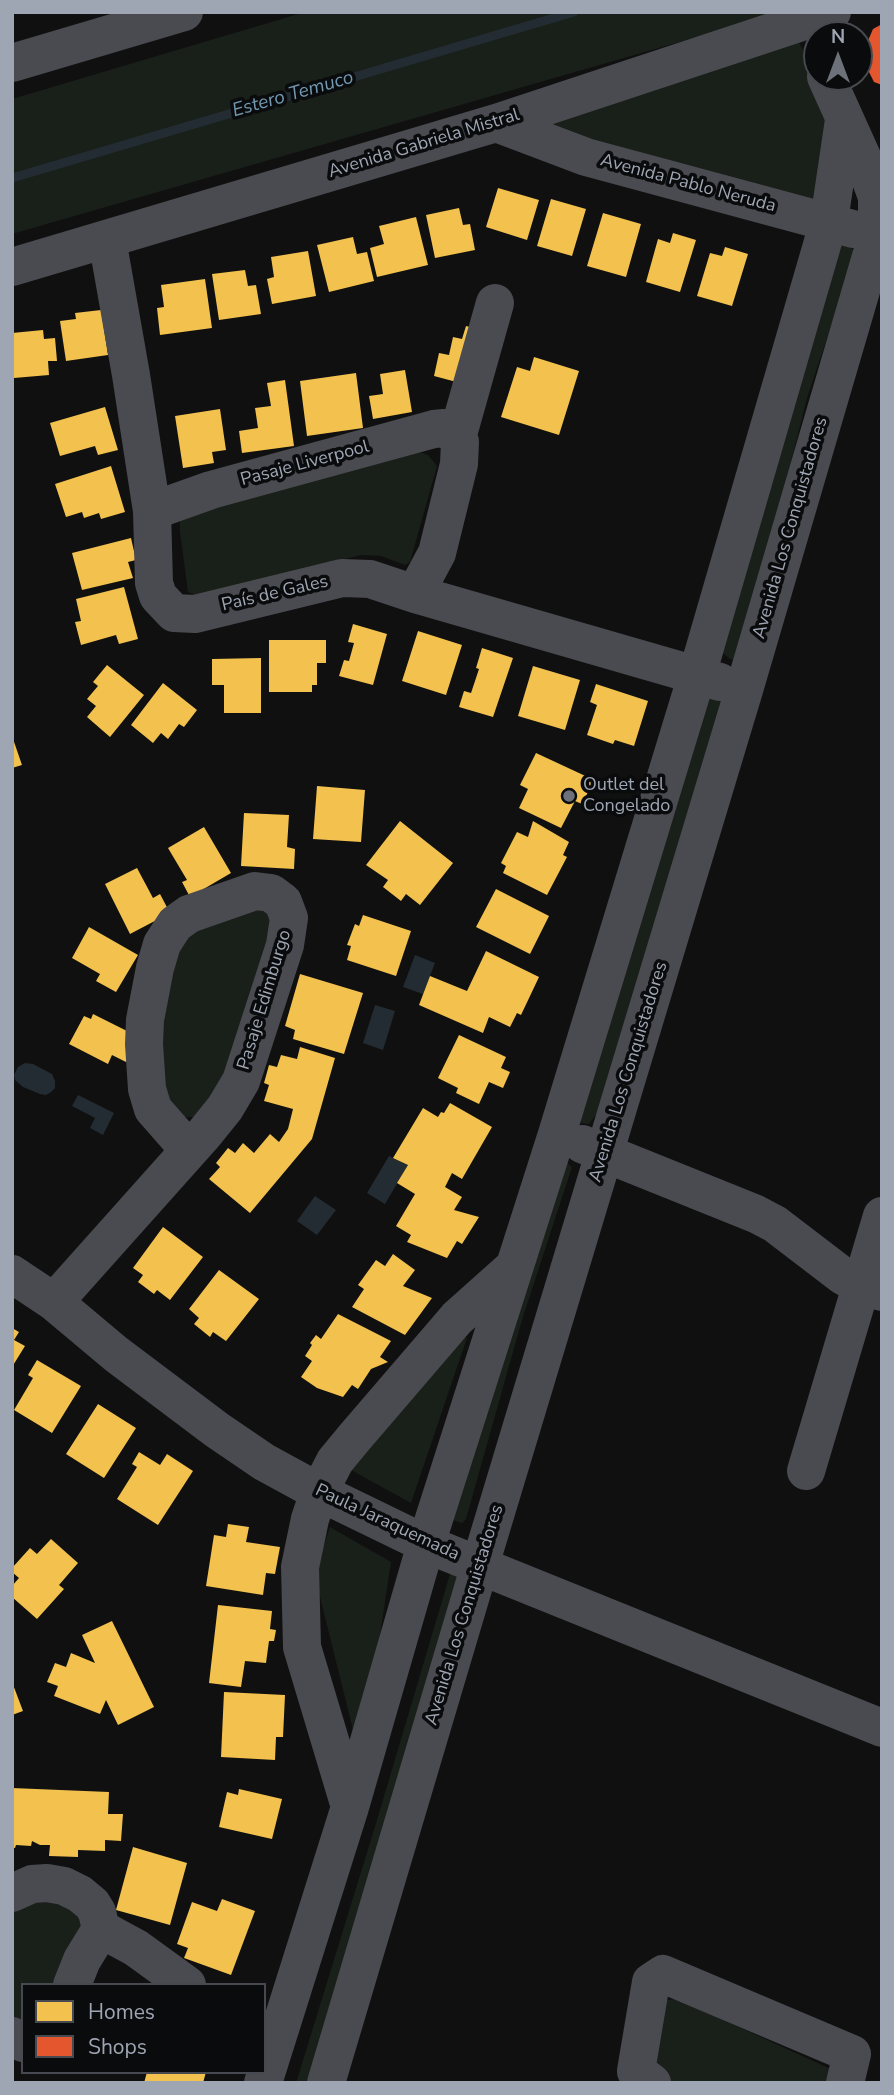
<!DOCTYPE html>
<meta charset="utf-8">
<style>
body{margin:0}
#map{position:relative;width:894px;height:2095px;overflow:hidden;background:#101010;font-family:"Nunito Sans",sans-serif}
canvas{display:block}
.frame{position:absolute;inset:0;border:14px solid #9fa6b3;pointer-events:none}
.legend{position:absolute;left:21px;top:1983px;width:245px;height:91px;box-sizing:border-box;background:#0a0b0c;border:2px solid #46494f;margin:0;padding:9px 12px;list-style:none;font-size:21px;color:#9fa6b3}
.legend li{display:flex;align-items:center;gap:14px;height:35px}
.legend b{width:35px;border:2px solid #46494f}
.north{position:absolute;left:803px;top:21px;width:70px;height:70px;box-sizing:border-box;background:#0a0b0c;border:2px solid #46494f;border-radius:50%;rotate:0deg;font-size:19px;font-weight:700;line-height:28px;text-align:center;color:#9fa6b3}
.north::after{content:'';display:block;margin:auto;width:24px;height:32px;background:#6d727a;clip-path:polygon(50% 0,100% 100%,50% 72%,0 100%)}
</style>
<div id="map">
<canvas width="894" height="2095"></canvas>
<div class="frame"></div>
<ul class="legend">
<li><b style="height:19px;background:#f2c14e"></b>Homes</li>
<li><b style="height:19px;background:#e4572e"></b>Shops</li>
</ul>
<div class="north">N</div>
</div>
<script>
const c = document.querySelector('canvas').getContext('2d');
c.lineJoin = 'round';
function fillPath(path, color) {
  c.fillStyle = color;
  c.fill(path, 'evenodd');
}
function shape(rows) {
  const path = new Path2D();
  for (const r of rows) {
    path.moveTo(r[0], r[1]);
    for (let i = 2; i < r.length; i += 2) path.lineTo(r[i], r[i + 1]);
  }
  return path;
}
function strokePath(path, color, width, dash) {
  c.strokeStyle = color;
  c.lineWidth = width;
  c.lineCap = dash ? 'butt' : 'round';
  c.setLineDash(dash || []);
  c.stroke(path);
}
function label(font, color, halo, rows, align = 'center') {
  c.font = font + ' "Nunito Sans",sans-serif';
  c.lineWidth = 7;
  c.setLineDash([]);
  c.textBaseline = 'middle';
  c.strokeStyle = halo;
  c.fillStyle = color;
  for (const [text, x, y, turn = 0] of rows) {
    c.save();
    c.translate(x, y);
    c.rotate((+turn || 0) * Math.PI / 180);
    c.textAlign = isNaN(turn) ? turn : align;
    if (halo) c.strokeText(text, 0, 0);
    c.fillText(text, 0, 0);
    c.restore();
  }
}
fillPath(shape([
 [305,12,765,12,763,18,12,234,12,99],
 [795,33,835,121,821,211,523,124],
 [838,246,849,246,856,252,807,398,741,662,730,659,723,653],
 [419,452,428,455,437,466,410,562,405,565,381,556,361,555,202,595,196,595,188,592,180,532,180,521,184,515],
 [705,691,728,697,599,1111,589,1124,581,1123,580,1108],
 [233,906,278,911,241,1055,197,1117,180,1117,159,1093,162,1030,178,949,187,934],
 [564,1160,572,1167,522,1320,466,1519,462,1523,453,1520],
 [452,1334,467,1338,411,1503,351,1470],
 [330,1527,391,1562,361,1762,314,1573],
 [460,1573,319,2083,296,2083,377,1820,450,1574],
 [49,1896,54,1896,83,1921,58,1985,23,1985,23,2028,12,2021,12,1912],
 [678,1999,835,2071,833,2083,665,2083,646,2070,664,2000]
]), '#191f19');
fillPath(shape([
 [415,955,435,963,423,994,403,987],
 [375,1005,395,1011,383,1050,363,1043],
 [25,1063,33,1064,52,1074,55,1081,55,1088,51,1092,46,1095,40,1094,23,1087,15,1080,14,1075,18,1067],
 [78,1095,114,1113,103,1135,90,1128,95,1118,72,1106],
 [389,1156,408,1165,385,1204,367,1193],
 [315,1196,336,1210,317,1235,297,1221]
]), '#232c32');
fillPath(shape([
 [498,188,539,200,527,240,486,227],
 [551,199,586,209,572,256,537,246],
 [459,208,463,225,470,224,475,250,435,258,426,215],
 [603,213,641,224,626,277,587,266],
 [416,217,428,265,377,277,370,248,384,244,379,226],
 [673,233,696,240,680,292,646,282,658,239,670,243],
 [353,237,357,254,367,252,374,281,329,292,317,245],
 [725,247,748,254,732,306,697,296,710,253,722,256],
 [308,251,316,296,272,304,267,279,274,277,271,257],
 [245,270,248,286,256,285,261,314,219,320,212,274],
 [205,279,212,328,160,335,157,308,164,307,161,285],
 [101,310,108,355,66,361,60,321,76,319,75,313],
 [466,326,477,329,464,384,434,376,439,353,449,355,453,337,462,339],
 [43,330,44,339,55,338,57,361,48,361,49,375,14,378,12,333],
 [534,357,579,371,559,435,501,417,517,367,530,371],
 [405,370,412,412,373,419,369,396,383,394,380,374],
 [356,373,363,428,307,436,300,381],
 [285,380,294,446,242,453,239,431,258,428,255,408,271,406,267,383],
 [105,407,118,450,98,455,95,446,60,456,50,423],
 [220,409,226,450,212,452,214,463,183,468,175,416],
 [111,466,125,512,101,519,99,513,84,518,82,512,66,517,55,484],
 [131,538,136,560,128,562,133,578,82,590,72,553],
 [124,587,138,639,119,644,116,635,81,645,75,622,81,621,76,599],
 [353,624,387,634,373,685,339,676,344,660,349,661,354,643,348,642],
 [418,631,462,645,446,695,402,681],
 [269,640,326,640,326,663,317,663,317,685,312,685,312,692,269,692],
 [482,648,513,658,493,717,459,707,464,691,471,693,479,669,476,668],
 [261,658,261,713,224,713,224,685,212,685,212,659],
 [107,665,144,695,110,737,87,717,96,706,87,699,98,686,93,682],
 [533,666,580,680,565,730,518,716],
 [163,683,197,710,184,727,179,724,168,739,161,733,153,743,131,725],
 [596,684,648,701,634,746,615,740,613,744,587,735,597,705,590,702],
 [12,736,22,765,12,768],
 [536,753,594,780,582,804,575,801,561,828,519,808,528,789,520,785],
 [317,786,365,790,361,842,313,839],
 [244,813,289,815,287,847,295,849,294,869,241,866],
 [400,821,453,863,420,905,406,894,401,901,383,887,388,880,366,865],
 [533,821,569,842,563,855,567,857,547,895,503,873,506,866,501,863,517,832,528,837],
 [204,827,231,873,190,897,182,882,187,880,168,848],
 [137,868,153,898,160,894,170,913,130,934,105,884],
 [496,889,549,916,530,954,476,927],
 [363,915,411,931,396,976,347,960,351,946,347,945,355,924,359,926],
 [89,927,138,955,116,992,96,981,100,974,72,958],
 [486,951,539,977,521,1015,517,1013,510,1027,489,1017,483,1033,419,1005,430,976,467,991],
 [300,974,363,993,344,1054,293,1039,295,1030,285,1026],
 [93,1014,139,1037,126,1062,112,1055,108,1064,69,1044,84,1016,91,1019],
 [459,1035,506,1057,501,1068,510,1072,503,1088,489,1082,479,1104,456,1093,458,1088,438,1078],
 [300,1047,335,1058,312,1139,250,1213,209,1179,220,1167,216,1163,228,1148,235,1153,243,1143,254,1153,270,1134,279,1142,288,1129,293,1109,264,1101,269,1085,264,1083,269,1065,277,1067,281,1055,297,1059],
 [450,1103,492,1127,462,1179,452,1173,445,1187,462,1197,454,1210,479,1217,462,1244,457,1241,447,1258,407,1242,411,1235,396,1226,415,1194,397,1183,408,1165,393,1158,423,1108,438,1117,441,1112,444,1113],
 [163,1227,203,1257,170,1300,157,1290,154,1294,138,1282,143,1275,133,1268],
 [393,1254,415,1270,403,1286,432,1298,405,1335,352,1307,364,1289,358,1285,376,1260,385,1266],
 [219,1270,259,1299,226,1341,213,1332,210,1337,194,1324,199,1318,189,1309],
 [338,1314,391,1341,380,1357,388,1362,371,1369,358,1389,352,1385,343,1397,317,1388,301,1377,312,1361,305,1356,312,1345,310,1343,316,1335,321,1339],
 [12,1328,19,1332,14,1340,25,1346,12,1367],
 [37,1360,81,1386,52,1433,14,1410,33,1378,28,1375],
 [98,1404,136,1428,104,1478,66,1454],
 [139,1452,160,1465,167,1454,193,1471,158,1525,117,1499,137,1467,132,1464],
 [228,1524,249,1527,246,1542,280,1547,275,1574,266,1573,263,1595,206,1586,214,1535,226,1537],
 [51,1539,78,1563,59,1585,64,1589,37,1619,12,1597,12,1586,19,1578,12,1572,12,1568,30,1548,37,1554],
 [218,1605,272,1611,270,1629,276,1630,274,1641,269,1641,266,1663,245,1661,241,1687,209,1683],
 [112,1621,154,1707,118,1725,106,1700,100,1714,54,1696,58,1686,47,1682,55,1663,66,1667,71,1653,95,1663,82,1635],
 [12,1682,23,1711,12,1715],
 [224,1692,285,1695,283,1737,276,1737,275,1760,221,1757],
 [12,1788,109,1792,108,1814,123,1814,121,1841,105,1840,105,1851,78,1850,78,1857,49,1856,50,1845,40,1845,32,1841,31,1846,16,1845,15,1848,12,1848],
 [239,1789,282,1799,272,1839,219,1827,227,1792,238,1795],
 [133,1847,187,1863,170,1925,116,1910],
 [222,1899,255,1911,231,1975,184,1958,188,1948,177,1944,192,1902,217,1911],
 [147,2072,206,2072,203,2083,144,2083]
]), '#f2c14e');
fillPath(shape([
 [882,24,882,85,874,82,865,64,870,61,864,50,873,29]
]), '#e4572e');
strokePath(shape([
 [12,178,574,12]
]), '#232c32', 9);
strokePath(shape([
 [12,63,184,12],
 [496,123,586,157,853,229],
 [107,239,131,375,152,511,154,583,158,596,174,613,195,614,342,578,370,579,415,594,720,682],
 [12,267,496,123,832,12],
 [457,438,495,303],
 [152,511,211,490,434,429,444,428,453,433,460,442,459,464,437,553,415,594],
 [582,1144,756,1214,775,1224,843,1276,861,1286,882,1292],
 [12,1274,54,1302,116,1354,217,1430,264,1462,319,1492,426,1544,882,1728],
 [54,1302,204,1134,225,1108,241,1081,285,945,289,918,283,902,271,893,255,891,189,914,175,924,162,944,155,968,145,1020,144,1044,147,1089,153,1109,182,1142,187,1152],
 [806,1471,882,1216],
 [350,1807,302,1647,300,1567,310,1519,319,1492,335,1461,354,1438,457,1318,513,1268],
 [12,1893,32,1884,47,1883,64,1886,80,1894,92,1904,97,1912,101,1929,82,1960,72,1985],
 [101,1929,136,1948,187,1985],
 [12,2036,23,2043],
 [263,2083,350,1807,426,1544,557,1134,697,675,829,221,844,120],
 [326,2083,480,1565,744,690,877,236,877,197,863,159,826,77],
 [652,2083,636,2071,651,1982,663,1974,852,2054,845,2083]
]), '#4a4b50', 38);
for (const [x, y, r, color] of [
 [569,796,7,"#6d727a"]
]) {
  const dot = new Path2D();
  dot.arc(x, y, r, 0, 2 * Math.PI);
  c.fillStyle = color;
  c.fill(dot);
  strokePath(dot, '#0a0b0c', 2.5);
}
label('18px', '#9fa6b3', '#0a0b0c', [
 ["Avenida Gabriela Mistral",424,144,-17],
 ["Avenida Pablo Neruda",688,184,15],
 ["Pasaje Liverpool",305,464,-15],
 ["Avenida Los Conquistadores",791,528,-74],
 ["País de Gales",275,594,-13],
 ["Pasaje Edimburgo",265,1000,-73],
 ["Avenida Los Conquistadores",629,1072,-73],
 ["Paula Jaraquemada",387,1523,25],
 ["Avenida Los Conquistadores",465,1615,-73]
]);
label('18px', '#9fa6b3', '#0a0b0c', [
 ["Outlet del",583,786],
 ["Congelado",583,807]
], 'left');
label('italic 19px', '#7298b2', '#0a0b0c', [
 ["Estero Temuco",293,95,-16]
]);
</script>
